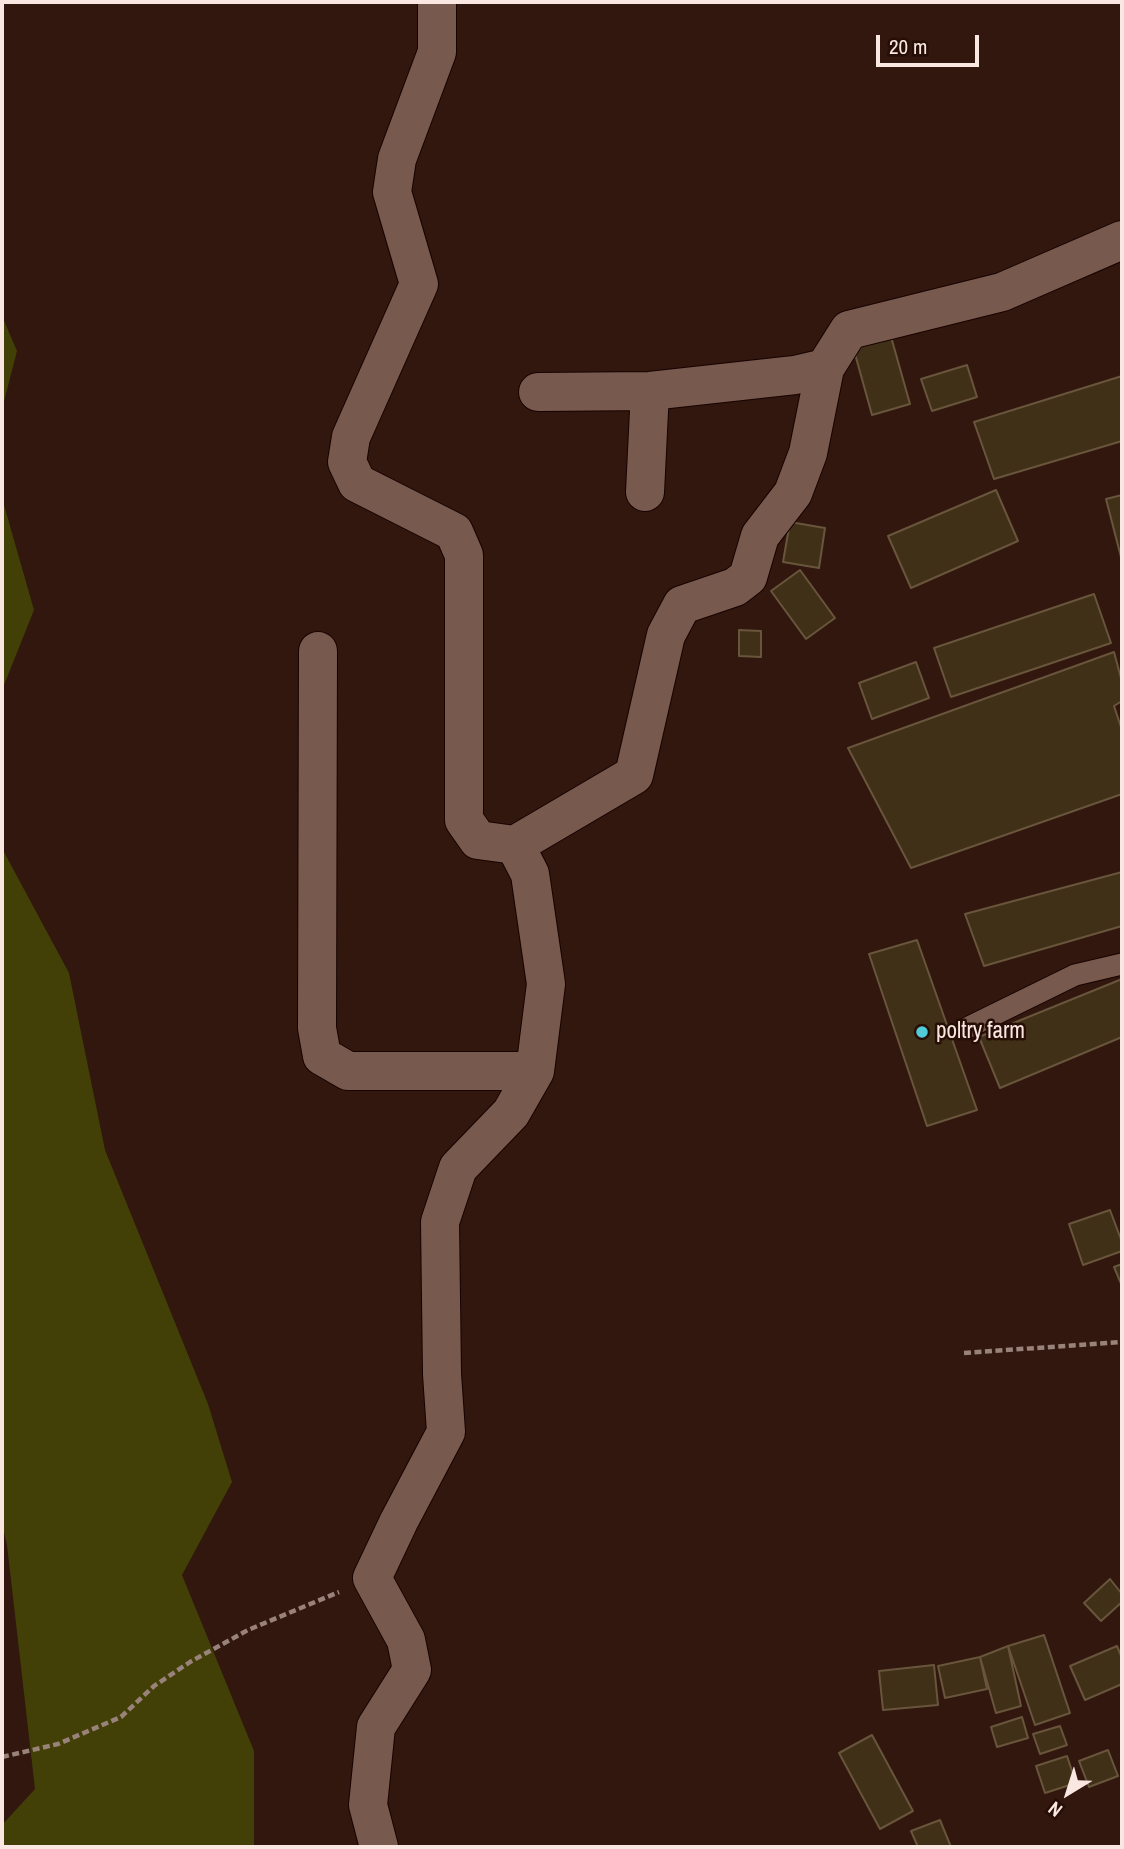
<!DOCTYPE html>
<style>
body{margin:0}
#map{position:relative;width:1124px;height:1849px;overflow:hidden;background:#31170e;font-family:"Archivo Narrow",sans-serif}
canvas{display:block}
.frame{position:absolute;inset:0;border:4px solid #fae7e1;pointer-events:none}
.north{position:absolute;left:1033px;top:1758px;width:70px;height:70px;-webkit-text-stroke:5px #260e05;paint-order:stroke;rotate:218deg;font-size:19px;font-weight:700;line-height:28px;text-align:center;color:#fae7e1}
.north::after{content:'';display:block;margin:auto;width:24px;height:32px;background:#fae7e1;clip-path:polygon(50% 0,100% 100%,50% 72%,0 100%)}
.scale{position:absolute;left:876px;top:35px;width:103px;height:32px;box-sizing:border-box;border:4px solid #fae7e1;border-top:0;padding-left:9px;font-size:21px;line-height:24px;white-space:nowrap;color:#fae7e1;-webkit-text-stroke:5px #260e05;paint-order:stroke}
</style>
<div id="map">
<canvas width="1124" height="1849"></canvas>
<div class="frame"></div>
<div class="north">N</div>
<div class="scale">20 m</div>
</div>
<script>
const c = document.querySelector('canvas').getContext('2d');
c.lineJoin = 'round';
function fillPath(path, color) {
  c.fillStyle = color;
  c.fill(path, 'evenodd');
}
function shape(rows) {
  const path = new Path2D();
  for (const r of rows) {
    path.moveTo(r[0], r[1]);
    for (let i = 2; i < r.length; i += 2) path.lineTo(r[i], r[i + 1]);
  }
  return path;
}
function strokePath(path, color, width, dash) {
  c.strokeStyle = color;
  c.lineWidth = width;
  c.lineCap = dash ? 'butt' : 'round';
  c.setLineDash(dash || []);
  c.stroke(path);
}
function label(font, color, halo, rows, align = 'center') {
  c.font = font + ' "Archivo Narrow",sans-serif';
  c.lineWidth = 5;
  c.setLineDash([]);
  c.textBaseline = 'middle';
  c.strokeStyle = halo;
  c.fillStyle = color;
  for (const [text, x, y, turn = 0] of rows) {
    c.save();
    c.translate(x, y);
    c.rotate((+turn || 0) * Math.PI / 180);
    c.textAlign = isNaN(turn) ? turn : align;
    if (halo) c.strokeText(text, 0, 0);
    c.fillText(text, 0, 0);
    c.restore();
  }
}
fillPath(shape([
 [2,316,17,351,2,409],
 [2,498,34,610,2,690],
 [2,796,4,852,69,973,105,1150,208,1404,232,1482,182,1575,254,1751,254,1847,2,1847,2,1825,35,1789,7,1545,2,1524]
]), '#424006');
const building = shape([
 [888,326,910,404,872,415,850,336,888,326],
 [967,365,977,397,932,411,921,379,967,365],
 [1122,376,1122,441,994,479,974,422,1122,376],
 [996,490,1018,541,911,588,888,536,996,490],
 [1122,495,1122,561,1106,499,1122,495],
 [790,522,825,528,819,568,783,562,790,522],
 [800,570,835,618,806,639,771,591,800,570],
 [1094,594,1111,643,951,697,934,648,1094,594],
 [739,630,761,631,761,657,739,656,739,630],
 [1114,652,1122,682,1122,794,911,868,848,748,1114,652],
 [916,662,929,698,872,719,859,683,916,662],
 [1122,701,1122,730,1114,706,1122,701],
 [1122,872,1122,926,984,966,965,914,1122,872],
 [917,940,977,1110,927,1126,869,954,917,940],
 [1122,979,1122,1037,1000,1088,979,1037,1122,979],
 [1110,1210,1122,1242,1122,1251,1083,1265,1069,1224,1110,1210],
 [1122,1264,1122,1286,1114,1267,1122,1264],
 [1110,1579,1122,1594,1122,1602,1101,1621,1084,1603,1110,1579],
 [1044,1635,1070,1713,1035,1725,1008,1646,1044,1635],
 [1008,1646,1021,1706,996,1713,980,1657,1008,1646],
 [1117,1646,1122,1658,1122,1684,1085,1700,1070,1666,1117,1646],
 [980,1657,987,1689,945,1698,938,1666,980,1657],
 [934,1665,938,1705,883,1710,879,1671,934,1665],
 [1022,1717,1028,1738,997,1747,991,1727,1022,1717],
 [1060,1726,1067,1745,1040,1754,1033,1734,1060,1726],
 [872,1735,913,1811,880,1829,839,1753,872,1735],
 [1108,1750,1118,1776,1089,1787,1079,1761,1108,1750],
 [1067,1756,1076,1783,1045,1793,1036,1766,1067,1756],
 [940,1820,951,1847,918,1847,911,1831,940,1820]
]);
fillPath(building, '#413018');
strokePath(building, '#68553c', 2);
const lane = shape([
 [967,1028,1075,975,1122,964]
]);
const street = shape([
 [538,392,650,391,795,375,825,368],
 [645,492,650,391],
 [318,651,317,1028,322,1056,348,1071,535,1071],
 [515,845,634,775,666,635,682,605,735,587,748,577,760,536,793,493,808,453,825,368,849,330,1002,292,1122,240],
 [379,1847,368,1805,376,1727,412,1670,406,1640,372,1578,399,1521,446,1432,442,1374,440,1222,458,1168,511,1113,535,1071,546,984,530,874,515,845,478,840,464,820,464,555,454,532,357,483,347,462,351,437,419,284,392,192,397,159,437,52,437,2]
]);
strokePath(lane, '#170300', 23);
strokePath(street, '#170300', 40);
strokePath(shape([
 [964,1353,1122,1342],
 [2,1757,58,1744,121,1717,154,1686,190,1662,248,1630,339,1592]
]), '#98827a', 4.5, [7, 3.5]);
strokePath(lane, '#78594e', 21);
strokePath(street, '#78594e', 38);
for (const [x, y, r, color] of [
 [922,1032,7,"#52cbd8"]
]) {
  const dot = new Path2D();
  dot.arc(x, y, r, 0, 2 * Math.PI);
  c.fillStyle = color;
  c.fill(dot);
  strokePath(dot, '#260e05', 2.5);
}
label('23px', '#fae7e1', '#260e05', [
 ["poltry farm",936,1032]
], 'left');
</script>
